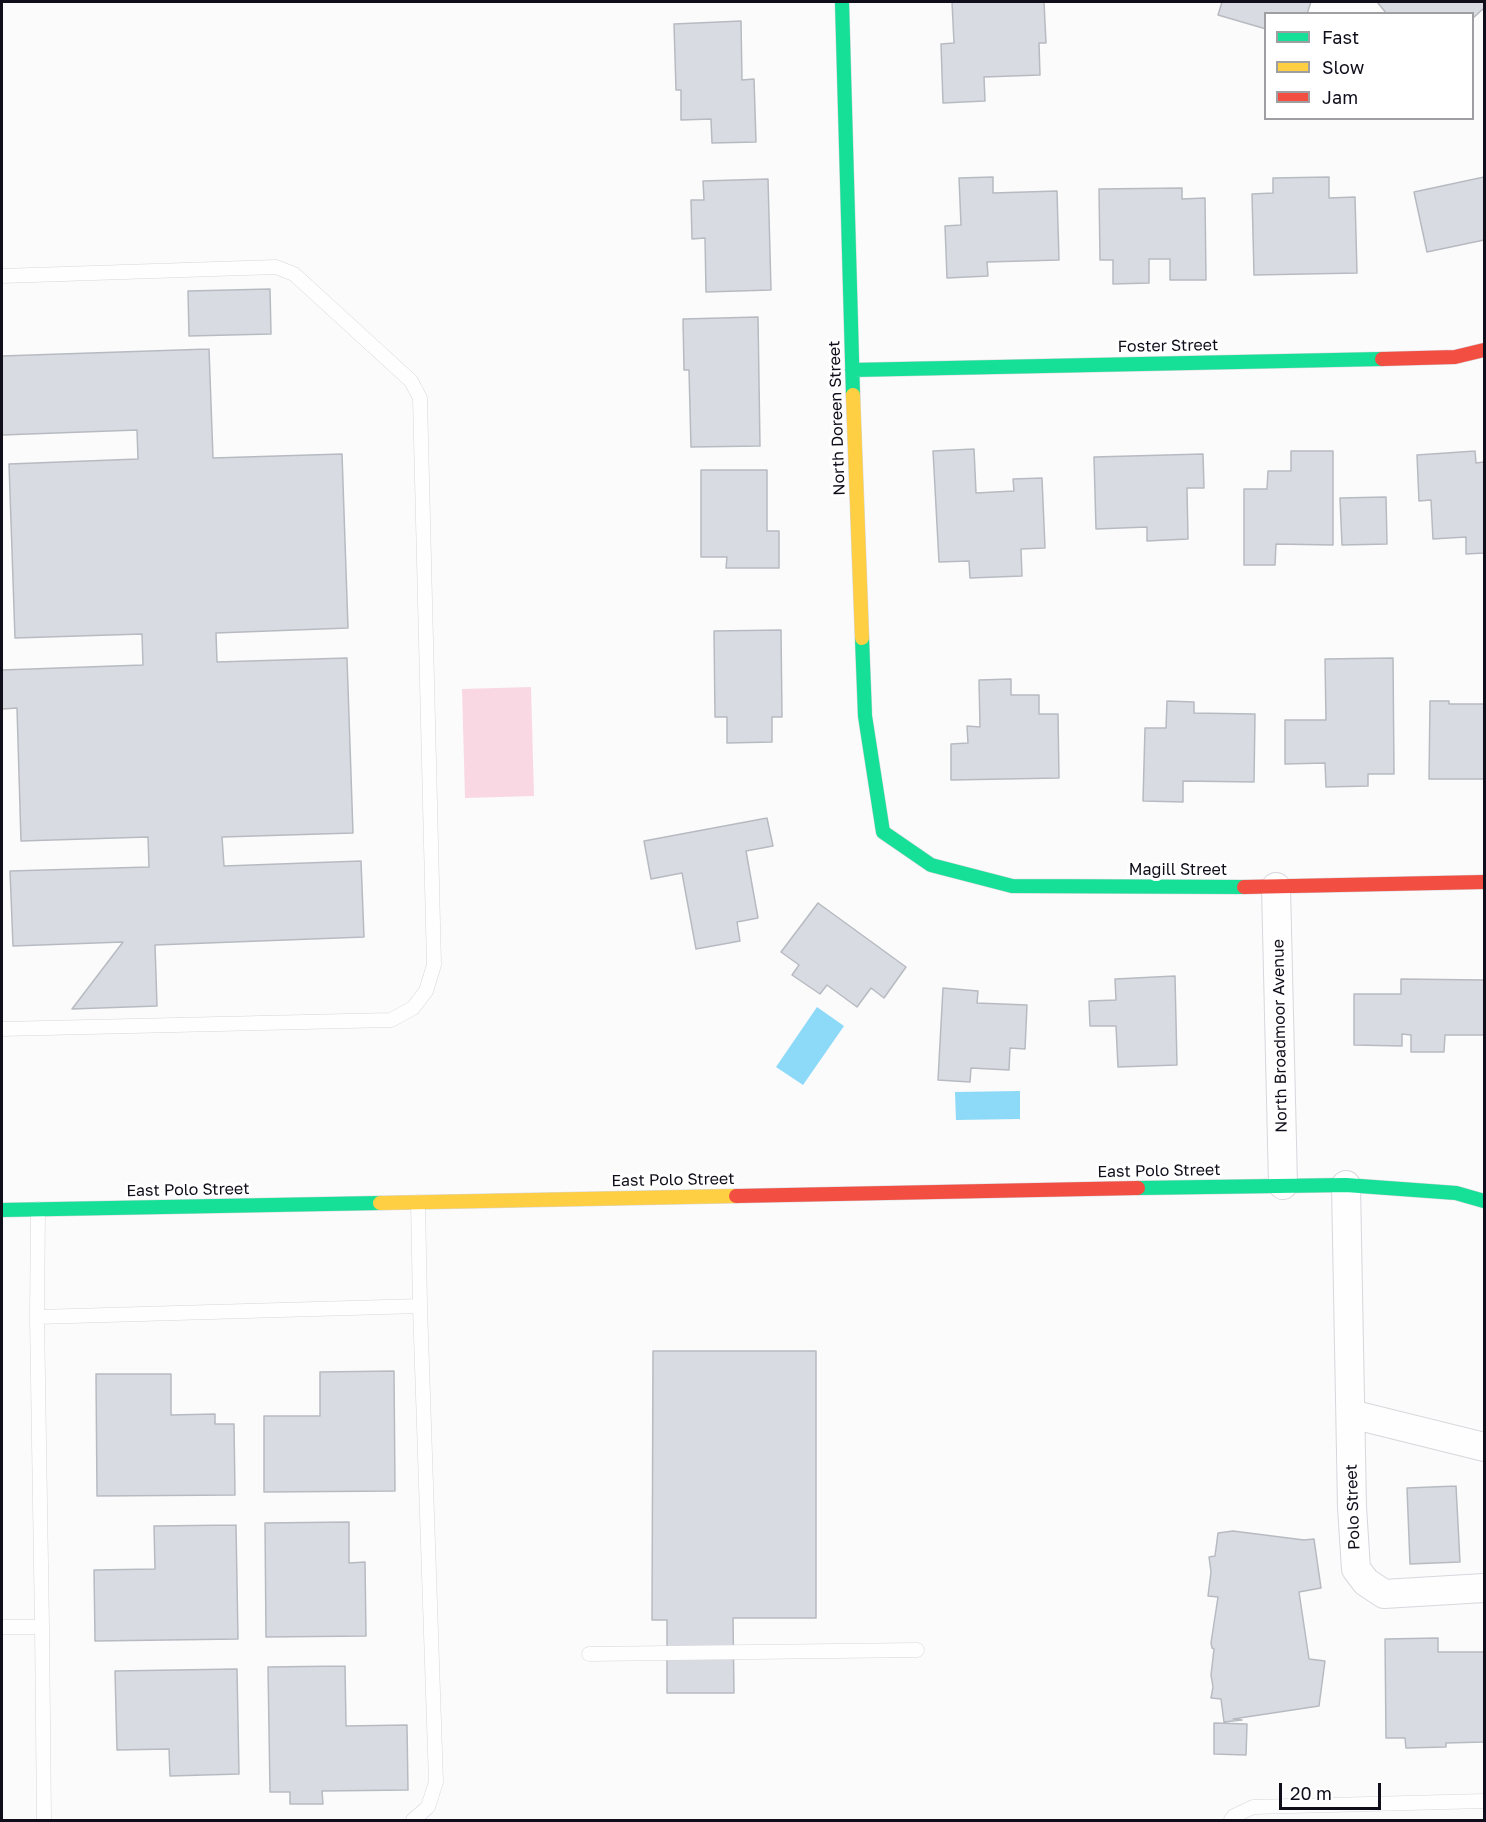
<!DOCTYPE html>
<style>
body{margin:0}
#map{position:relative;width:1486px;height:1822px;overflow:hidden;background:#fbfbfb;font-family:"Golos Text",sans-serif}
canvas{display:block}
.frame{position:absolute;inset:0;border:3px solid #100e1a;pointer-events:none}
.legend{position:absolute;left:1264px;top:12px;width:210px;height:108px;box-sizing:border-box;background:#fff;border:2px solid #9f9fa3;margin:0;padding:8px 10px;list-style:none;font-size:18px;color:#100e1a}
.legend li{display:flex;align-items:center;gap:12px;height:30px}
.legend b{width:30px;border:2px solid #9f9fa3}
.scale{position:absolute;left:1279px;top:1783px;width:102px;height:27px;box-sizing:border-box;border:3px solid #100e1a;border-top:0;padding-left:8px;font-size:18px;line-height:21px;white-space:nowrap;color:#100e1a;-webkit-text-stroke:4px #fff;paint-order:stroke}
</style>
<div id="map">
<canvas width="1486" height="1822"></canvas>
<div class="frame"></div>
<ul class="legend">
<li><b style="height:8px;background:#16e098"></b>Fast</li>
<li><b style="height:8px;background:#ffcf43"></b>Slow</li>
<li><b style="height:8px;background:#f24e42"></b>Jam</li>
</ul>
<div class="scale">20 m</div>
</div>
<script>
const c = document.querySelector('canvas').getContext('2d');
c.lineJoin = 'round';
function fillPath(path, color) {
  c.fillStyle = color;
  c.fill(path, 'evenodd');
}
function shape(rows) {
  const path = new Path2D();
  for (const r of rows) {
    path.moveTo(r[0], r[1]);
    for (let i = 2; i < r.length; i += 2) path.lineTo(r[i], r[i + 1]);
  }
  return path;
}
function strokePath(path, color, width, dash) {
  c.strokeStyle = color;
  c.lineWidth = width;
  c.lineCap = dash ? 'butt' : 'round';
  c.setLineDash(dash || []);
  c.stroke(path);
}
function label(font, color, halo, rows, align = 'center') {
  c.font = font + ' "Golos Text",sans-serif';
  c.lineWidth = 6;
  c.setLineDash([]);
  c.textBaseline = 'middle';
  c.strokeStyle = halo;
  c.fillStyle = color;
  for (const [text, x, y, turn = 0] of rows) {
    c.save();
    c.translate(x, y);
    c.rotate((+turn || 0) * Math.PI / 180);
    c.textAlign = isNaN(turn) ? turn : align;
    if (halo) c.strokeText(text, 0, 0);
    c.fillText(text, 0, 0);
    c.restore();
  }
}
fillPath(shape([
 [531,687,534,796,465,798,462,689]
]), '#f9d8e4');
fillPath(shape([
 [817,1007,844,1026,803,1085,776,1067],
 [1020,1091,1020,1119,956,1120,955,1092]
]), '#8dd9f8');
const building = shape([
 [952,2,1044,2,1046,43,1039,43,1040,75,984,77,985,101,943,103,941,44,954,43,952,2],
 [1222,2,1311,2,1307,14,1266,14,1266,29,1218,15,1222,2],
 [1377,2,1484,2,1484,8,1472,19,1472,14,1387,14,1377,2],
 [741,21,742,80,754,79,756,142,712,143,711,119,681,120,681,90,676,90,674,24,741,21],
 [993,177,993,193,1057,191,1059,260,987,262,988,276,947,278,945,226,961,225,959,178,993,177],
 [1329,177,1329,198,1355,197,1357,273,1254,275,1252,194,1273,193,1273,178,1329,177],
 [1484,177,1484,240,1427,252,1414,192,1484,177],
 [768,179,771,290,706,292,705,238,692,239,691,200,704,200,703,181,768,179],
 [1182,188,1182,199,1205,198,1206,280,1170,280,1170,259,1149,259,1149,283,1113,284,1113,260,1100,260,1099,189,1182,188],
 [270,289,271,334,189,336,188,291,270,289],
 [758,317,760,446,691,447,689,370,684,370,683,319,758,317],
 [209,349,213,458,342,454,348,628,216,633,217,662,347,658,353,833,222,837,224,866,361,861,364,937,155,945,157,1006,72,1009,123,942,13,946,10,871,149,867,148,837,21,841,17,708,2,709,2,670,143,665,142,634,15,638,9,464,138,459,137,430,2,435,2,356,209,349],
 [974,449,976,493,1014,491,1013,479,1042,478,1045,548,1021,549,1022,576,970,578,969,561,939,562,933,451,974,449],
 [1291,451,1333,451,1333,545,1276,544,1275,565,1244,565,1244,489,1267,489,1268,471,1291,471,1291,451],
 [1475,451,1476,463,1484,462,1484,553,1466,554,1466,537,1433,539,1431,500,1419,501,1417,455,1475,451],
 [1203,454,1204,488,1187,488,1188,539,1147,541,1147,527,1096,529,1094,457,1203,454],
 [701,470,767,470,767,531,779,531,779,568,726,568,727,557,701,557,701,470],
 [1386,497,1387,544,1342,545,1340,498,1386,497],
 [781,630,782,717,772,717,772,742,727,743,727,717,715,717,714,631,781,630],
 [1393,658,1394,774,1368,774,1368,786,1326,787,1325,763,1285,764,1285,720,1326,720,1325,659,1393,658],
 [1011,679,1011,695,1039,695,1039,714,1058,714,1059,778,951,780,951,744,968,743,967,726,980,727,979,680,1011,679],
 [1167,701,1194,702,1194,713,1255,714,1254,782,1183,781,1183,802,1143,801,1145,728,1166,728,1167,701],
 [1430,701,1449,701,1449,704,1484,704,1484,779,1429,779,1430,701],
 [767,818,773,846,746,851,758,918,737,922,740,941,696,949,682,873,651,879,644,841,767,818],
 [818,903,906,967,884,998,871,988,857,1007,827,985,820,994,792,975,799,965,781,952,818,903],
 [1175,976,1177,1065,1118,1067,1116,1026,1090,1026,1089,1001,1116,1000,1115,979,1175,976],
 [1401,979,1484,980,1484,1035,1445,1035,1444,1052,1411,1052,1411,1035,1402,1034,1402,1046,1354,1045,1354,994,1401,994,1401,979],
 [943,988,978,991,977,1003,1027,1005,1025,1049,1010,1048,1009,1070,971,1068,970,1082,938,1080,943,988],
 [653,1351,816,1351,816,1618,733,1618,734,1693,667,1693,667,1620,652,1620,653,1351],
 [394,1371,395,1491,264,1492,264,1416,320,1416,320,1372,394,1371],
 [96,1374,171,1374,171,1415,215,1414,215,1424,234,1424,235,1495,97,1496,96,1374],
 [1456,1486,1460,1562,1410,1564,1407,1488,1456,1486],
 [349,1522,349,1563,365,1562,366,1636,266,1637,265,1523,349,1522],
 [236,1525,238,1639,95,1641,94,1570,155,1569,154,1526,236,1525],
 [1233,1531,1304,1540,1314,1539,1321,1588,1299,1592,1309,1659,1325,1661,1319,1706,1233,1719,1242,1720,1224,1722,1221,1699,1211,1698,1213,1687,1211,1675,1214,1649,1212,1648,1211,1643,1218,1597,1208,1596,1211,1572,1209,1557,1215,1556,1218,1533,1233,1531],
 [1438,1638,1438,1652,1484,1652,1484,1742,1446,1743,1446,1747,1406,1748,1405,1738,1386,1738,1385,1639,1438,1638],
 [345,1666,346,1726,407,1725,408,1790,322,1791,323,1804,290,1804,290,1792,270,1792,268,1667,345,1666],
 [237,1669,239,1774,170,1776,169,1749,117,1750,115,1671,237,1669],
 [1214,1723,1247,1724,1246,1755,1214,1754,1214,1723]
]);
fillPath(building, '#d8dce2');
strokePath(building, '#b7bbc1', 1.5);
const lane = shape([
 [2,276,276,267,294,274,411,381,420,398,434,965,426,991,413,1008,391,1020,2,1029],
 [38,1209,37,1317,420,1306,418,1202],
 [2,1627,42,1627,37,1317],
 [42,1627,44,1820],
 [589,1654,917,1650],
 [413,1820,428,1807,436,1782,420,1306],
 [1231,1820,1234,1816,1253,1807,1484,1801]
]);
const street = shape([
 [1276,887,1283,1185],
 [1346,1185,1352,1507,1356,1569,1366,1582,1384,1594,1484,1588],
 [1351,1414,1484,1447]
]);
const fast = shape([
 [842,2,853,395],
 [852,370,1382,359],
 [862,638,865,716,883,832,931,865,1012,886,1244,887],
 [1138,1188,1346,1185,1456,1193,1484,1201],
 [2,1210,380,1203]
]);
const slow = shape([
 [853,395,862,638],
 [380,1203,736,1196]
]);
const jam = shape([
 [1382,359,1455,357,1484,350],
 [1244,887,1484,882],
 [736,1196,1138,1188]
]);
strokePath(lane, '#d7d7dd', 15);
strokePath(street, '#d7d7dd', 30);
strokePath(fast, '#d7d7dd', 15);
strokePath(slow, '#d7d7dd', 15);
strokePath(jam, '#d7d7dd', 15);
strokePath(lane, '#fefefe', 14);
strokePath(street, '#fefefe', 28);
strokePath(fast, '#16e098', 14);
strokePath(slow, '#ffcf43', 14);
strokePath(jam, '#f24e42', 14);
label('16px', '#100e1a', '#fff', [
 ["Foster Street",1168,346,-1],
 ["North Doreen Street",837,418,-92],
 ["Magill Street",1178,870],
 ["North Broadmoor Avenue",1280,1036,-91],
 ["East Polo Street",1159,1171,-1],
 ["East Polo Street",673,1180,-1],
 ["East Polo Street",188,1190,-1],
 ["Polo Street",1353,1507,-92]
]);
</script>
